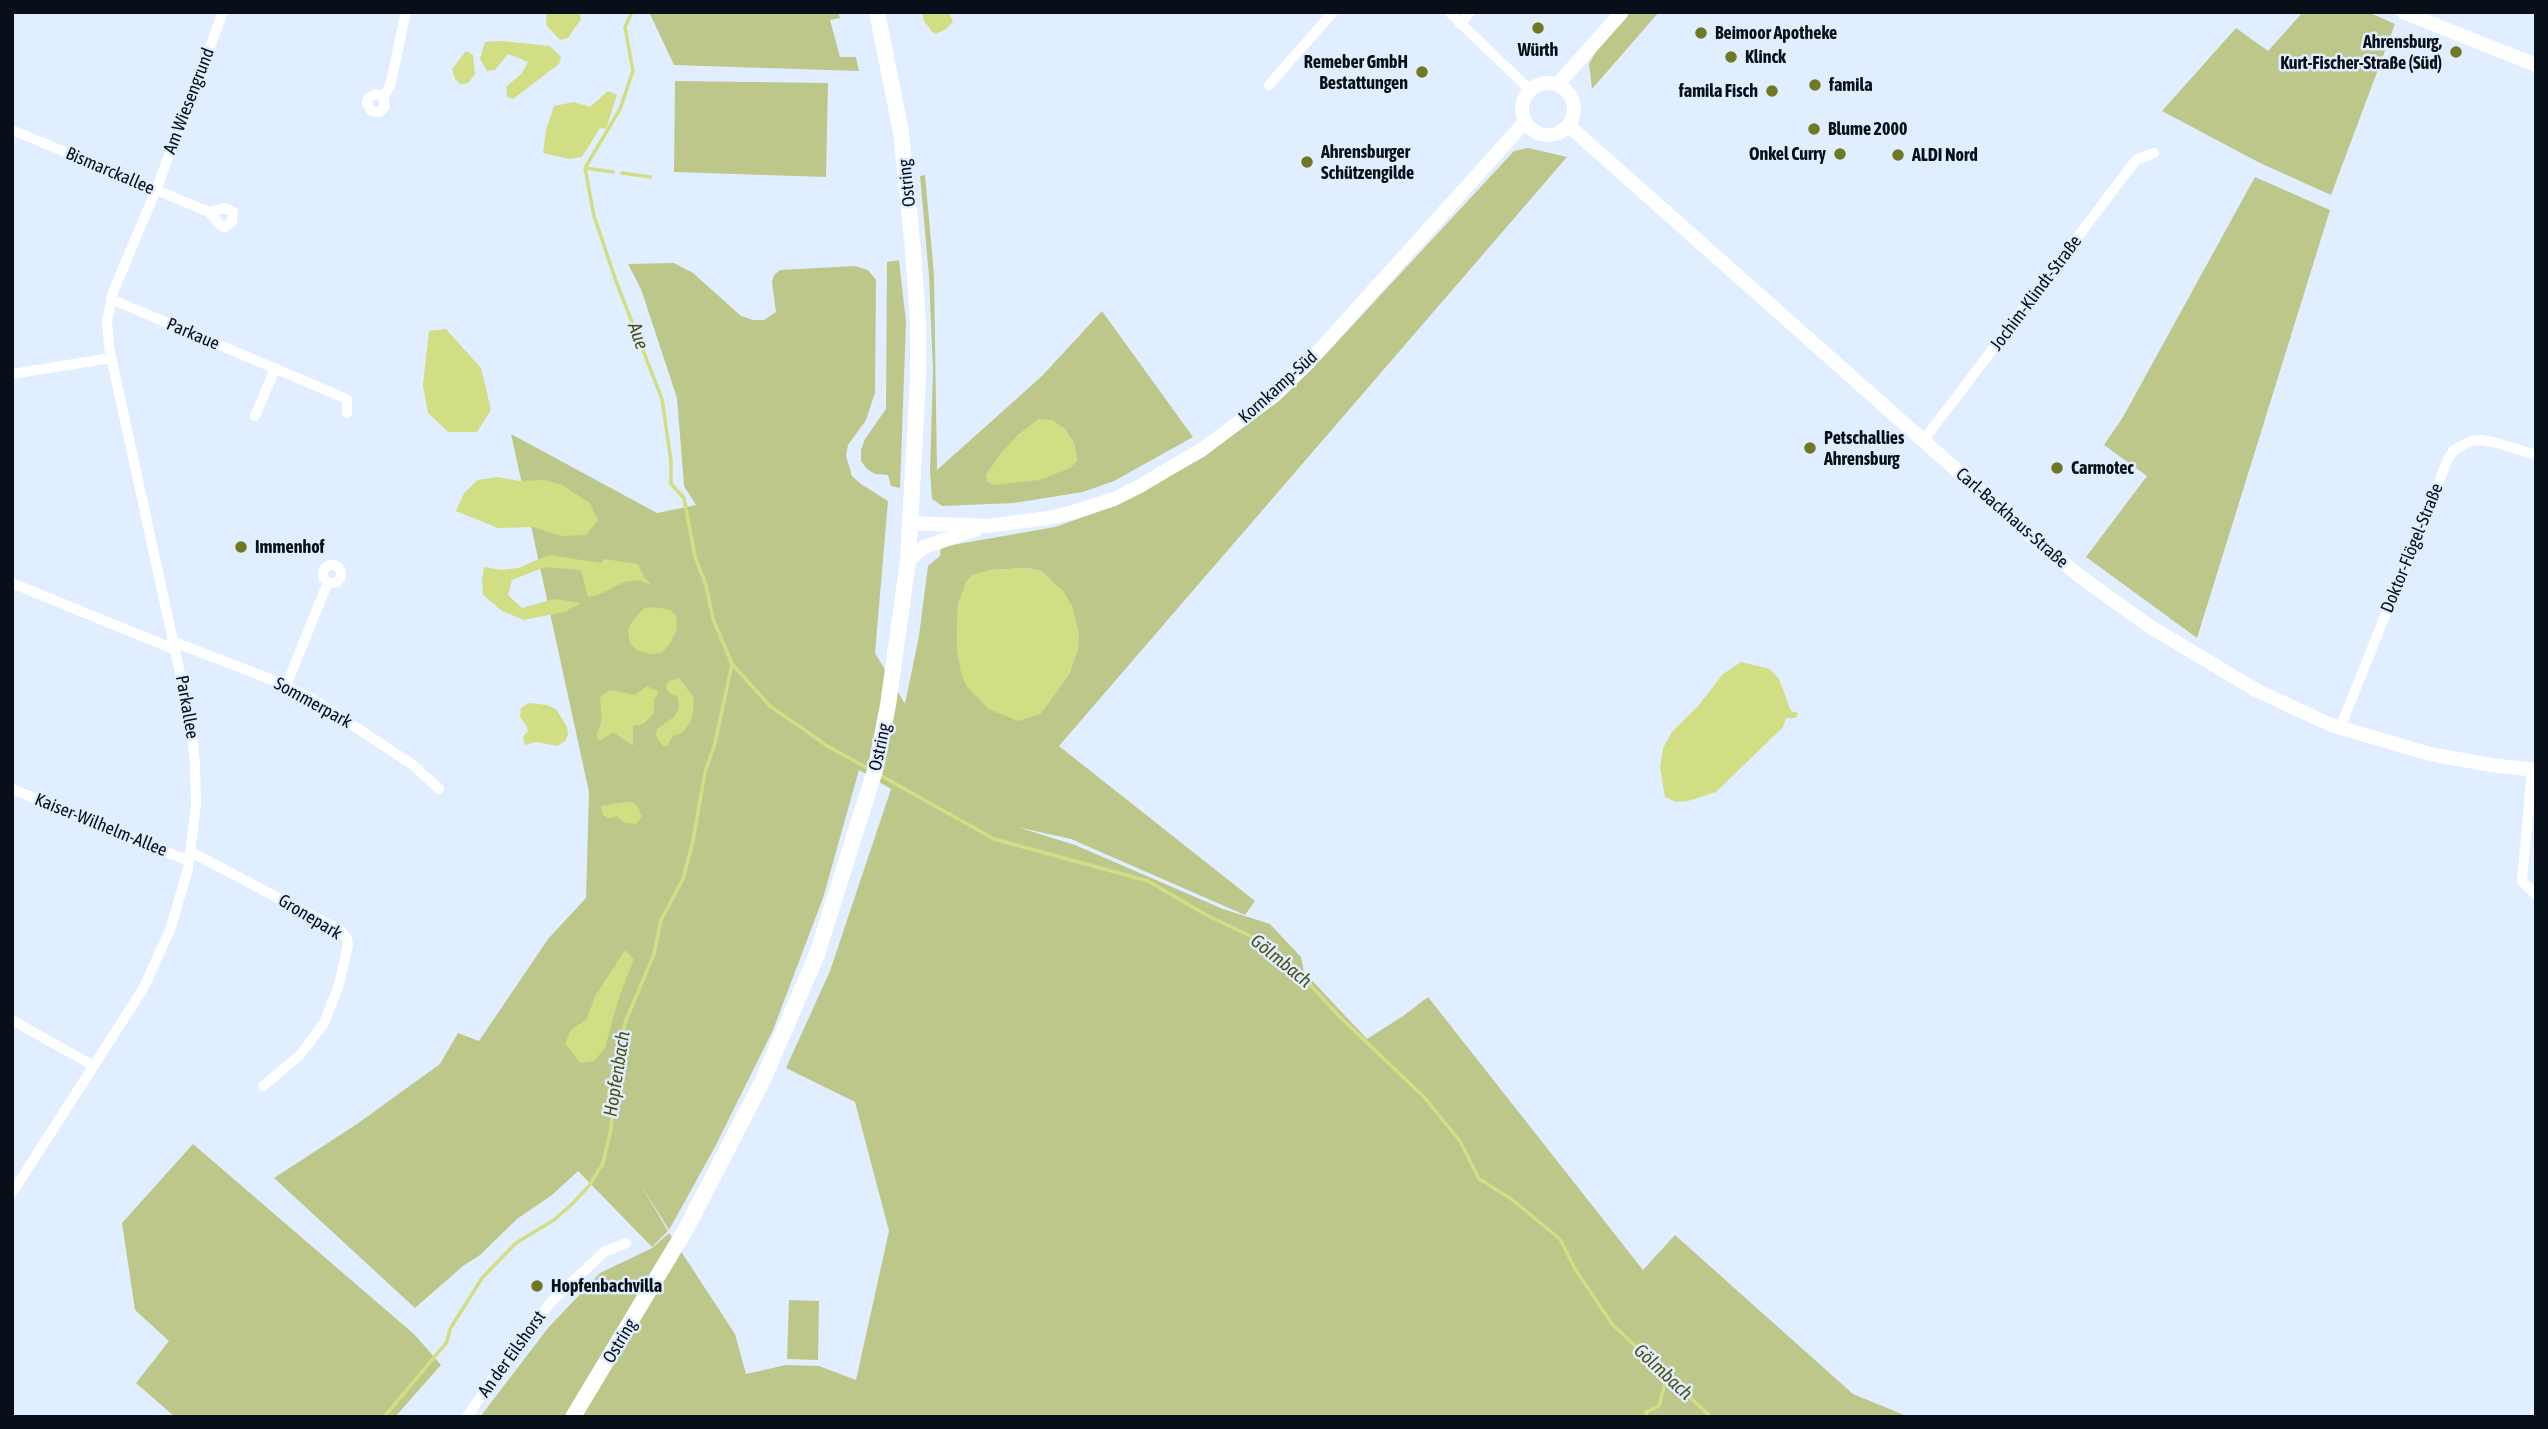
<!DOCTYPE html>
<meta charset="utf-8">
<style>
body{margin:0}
#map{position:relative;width:2548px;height:1429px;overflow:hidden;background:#e1eeff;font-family:"Asap Condensed",sans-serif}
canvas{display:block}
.frame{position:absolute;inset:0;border:14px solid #070f18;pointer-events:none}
</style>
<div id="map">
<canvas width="2548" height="1429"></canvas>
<div class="frame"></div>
</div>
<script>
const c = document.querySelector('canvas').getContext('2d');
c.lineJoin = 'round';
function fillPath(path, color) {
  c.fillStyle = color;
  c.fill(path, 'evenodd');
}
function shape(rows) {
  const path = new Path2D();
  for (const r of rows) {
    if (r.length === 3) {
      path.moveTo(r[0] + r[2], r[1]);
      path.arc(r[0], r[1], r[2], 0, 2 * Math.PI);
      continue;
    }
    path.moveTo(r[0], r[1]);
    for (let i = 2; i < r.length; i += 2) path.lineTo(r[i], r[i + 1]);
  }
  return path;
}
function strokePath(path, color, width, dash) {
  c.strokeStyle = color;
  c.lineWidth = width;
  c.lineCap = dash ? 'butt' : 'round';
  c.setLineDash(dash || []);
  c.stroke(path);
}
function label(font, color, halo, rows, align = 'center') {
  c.font = font + ' "Asap Condensed",sans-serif';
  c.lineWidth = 5;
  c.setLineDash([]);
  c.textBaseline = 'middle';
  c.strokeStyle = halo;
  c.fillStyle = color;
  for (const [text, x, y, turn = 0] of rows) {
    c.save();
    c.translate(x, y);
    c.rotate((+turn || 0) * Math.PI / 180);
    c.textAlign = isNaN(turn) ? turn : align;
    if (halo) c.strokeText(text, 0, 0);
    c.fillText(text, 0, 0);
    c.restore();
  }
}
fillPath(shape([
 [649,12,838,12,840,18,830,20,840,57,856,57,859,71,674,65],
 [1628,12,1659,12,1592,89,1589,64,1597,50],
 [2303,12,2368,12,2395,24,2331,195,2260,163,2162,111,2236,28,2268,51],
 [675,81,828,83,826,177,674,172],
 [1528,148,1567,157,1059,746,1255,901,1245,915,1071,839,1017,827,1075,845,1223,909,1270,924,1301,957,1304,972,1367,1039,1403,1016,1428,997,1643,1270,1675,1235,1853,1394,1909,1417,480,1417,548,1328,600,1273,652,1248,669,1233,735,1334,746,1374,786,1365,819,1366,856,1380,889,1231,855,1102,786,1068,830,971,891,789,859,770,823,898,773,1030,716,1145,669,1230,639,1182,668,1231,652,1247,578,1171,552,1195,517,1219,480,1255,463,1266,415,1308,274,1178,357,1124,440,1064,458,1033,479,1041,548,939,586,898,589,792,511,434,657,513,696,505,684,486,677,398,641,289,628,264,674,263,693,273,741,316,753,320,764,320,776,312,772,282,774,275,780,270,855,266,868,270,876,280,875,393,866,420,848,445,846,456,852,476,861,484,888,501,875,653,905,704,919,636,928,566,940,556,941,547,1055,527,1115,506,1204,457,1285,394,1325,355,1514,151],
 [1027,568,1041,571,1050,579,1072,606,1078,649,1069,674,1040,714,1003,714,989,709,957,650,958,604,990,570],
 [925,175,934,275,937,470,1042,376,1102,311,1193,437,1114,481,1083,492,1014,503,942,506,932,499,930,471,933,370,929,276,920,176],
 [1039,419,1064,428,1074,443,1077,461,986,475,1017,436],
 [2255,177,2330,210,2197,638,2086,557,2147,476,2104,445,2123,417],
 [899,260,906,322,900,488,891,486,888,475,875,474,867,469,861,461,861,450,865,439,886,409,887,262],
 [193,1144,415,1335,441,1365,395,1417,175,1417,136,1383,169,1341,135,1310,122,1223],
 [789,1300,819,1301,818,1360,787,1359]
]), '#bec78a');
fillPath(shape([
 [547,12,580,12,581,19,568,38,560,40,546,25],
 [923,12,949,12,953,22,946,29,936,34,932,32,923,19],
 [501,41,550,46,561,57,559,64,513,99,507,97,506,87,522,73,528,62,508,54,495,70,487,71,480,59,485,42],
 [466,51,473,55,475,74,468,83,460,84,455,79,452,69],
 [608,91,617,95,606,129,600,128,582,157,569,159,543,153,546,130,554,106,574,102,590,107],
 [446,329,481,368,491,410,477,432,448,432,428,413,423,385,429,331],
 [1039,419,1052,420,1064,428,1074,443,1077,461,1070,468,1040,480,993,485,987,481,986,475,1001,453,1017,436],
 [498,477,520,481,545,480,562,485,590,503,598,520,586,535,561,536,533,527,498,528,456,511,464,493,478,480],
 [549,555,601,563,604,559,638,564,644,577,652,585,637,580,624,582,598,595,588,597,581,570,545,567,512,580,508,595,522,608,554,599,581,603,564,612,524,620,502,611,483,595,482,580,484,567,501,570,518,568],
 [1027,568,1041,571,1064,592,1072,606,1079,633,1078,649,1069,674,1048,704,1040,714,1018,721,989,709,967,687,961,673,957,650,958,604,966,582,972,575,990,570],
 [655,607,670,610,676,615,677,629,671,642,662,653,652,654,638,651,630,643,628,630,633,620,644,608],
 [1741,662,1770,669,1779,679,1791,711,1798,713,1796,718,1786,718,1783,727,1716,792,1688,801,1676,802,1665,797,1660,767,1663,748,1672,732,1698,706,1723,674],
 [679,678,694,698,693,712,690,722,682,733,673,736,667,746,662,746,656,736,657,729,675,716,679,707,678,697,668,692,666,686,669,681],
 [647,686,659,692,654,700,654,712,651,717,643,724,633,726,633,746,613,732,600,741,596,736,602,720,600,697,610,690,635,695],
 [529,703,547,705,556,709,567,727,568,735,565,741,557,746,536,742,525,745,523,737,528,731,527,727,520,717,521,708],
 [626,802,635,803,642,816,636,824,625,823,616,816,608,819,603,815,601,806],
 [625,950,634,959,619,997,605,1048,594,1061,580,1063,565,1043,571,1030,587,1019,595,996]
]), '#d1de84');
strokePath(shape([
 [632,12,625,27,633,71,620,109,585,168,594,216,616,281,662,399,671,461,671,484,684,498,695,557,706,585,713,619,732,664,770,706,829,747,871,770],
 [585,168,613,172],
 [622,173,650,177],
 [878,774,994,839,1148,881,1208,916,1259,940,1304,978,1340,1017,1424,1097,1460,1141,1479,1179,1510,1198,1560,1239,1575,1269,1612,1324,1711,1417],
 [384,1417,447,1342,450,1329,482,1278,516,1243,554,1220,572,1204,589,1186,603,1163,611,1129,618,1053,625,1023,654,954,661,920,683,879,693,841,705,772,715,743,732,664],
 [1647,1417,1646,1412,1659,1406,1667,1376]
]), '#d1de84', 3.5);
strokePath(shape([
 [1449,12,1530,90],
 [1460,24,1470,12],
 [1269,85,1333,12],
 [383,97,376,94,368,98,367,103,371,111,380,112,385,106,383,97,390,86,406,12],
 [12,130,209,212,220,225,225,227,232,222,233,212,229,210,224,208,209,212],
 [111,299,347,399,347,413],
 [12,374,111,358],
 [255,416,275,369],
 [1923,441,2136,160,2154,153],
 [332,574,9],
 [12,583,176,650],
 [174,642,270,679,313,699,413,765,439,789],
 [286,686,328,582],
 [2340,728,2448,459,2454,450,2471,441,2481,440,2497,443,2536,455],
 [2532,770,2522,881,2536,895],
 [12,789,189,861],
 [191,852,341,931,347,938,348,945,339,985,324,1023,300,1055,263,1086],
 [12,1020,94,1066],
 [12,1193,143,989,170,930,188,869,196,805,195,762,190,719,109,347,107,321,113,292,156,190,223,12],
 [467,1417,498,1370,551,1302,604,1252,626,1243]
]), '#fff', 10);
strokePath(shape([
 [2403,12,2536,65],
 [1548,109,26],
 [1558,84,1622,12],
 [1569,126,2033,538,2081,577,2149,626,2256,690,2331,725,2430,754,2491,765,2536,770],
 [910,523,988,526,1048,518,1070,513,1114,499,1140,486,1204,448,1274,396,1308,363,1525,122],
 [908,561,924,547,977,529]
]), '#fff', 14);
strokePath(shape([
 [573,1417,686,1229,762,1082,817,954,876,767,888,705,908,561,918,379,918,323,913,250,901,132,877,12]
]), '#fff', 16);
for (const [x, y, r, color] of [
 [1538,28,7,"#6f7823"],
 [1701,33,7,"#6f7823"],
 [2456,52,7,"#6f7823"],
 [1731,57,7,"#6f7823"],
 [1422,72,7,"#6f7823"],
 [1815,85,7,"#6f7823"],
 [1772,91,7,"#6f7823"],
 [1814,129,7,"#6f7823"],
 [1840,154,7,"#6f7823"],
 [1898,155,7,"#6f7823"],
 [1307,162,7,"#6f7823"],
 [1810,448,7,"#6f7823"],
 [2057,468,7,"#6f7823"],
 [241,547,7,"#6f7823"],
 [537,1286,7,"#6f7823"]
]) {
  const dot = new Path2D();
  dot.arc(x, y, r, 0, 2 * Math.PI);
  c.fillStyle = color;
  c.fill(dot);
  strokePath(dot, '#e1eeff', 2.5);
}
label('bold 18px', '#070f18', '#e1eeff', [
 ["Beimoor Apotheke",1715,33],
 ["Ahrensburg,",2442,42,"right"],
 ["Kurt-Fischer-Straße (Süd)",2442,63,"right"],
 ["Würth",1538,50,"center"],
 ["Klinck",1745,57],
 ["Remeber GmbH",1408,62,"right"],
 ["Bestattungen",1408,83,"right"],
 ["famila",1829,85],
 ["famila Fisch",1758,91,"right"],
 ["Blume 2000",1828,129],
 ["Ahrensburger",1321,152],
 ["Schützengilde",1321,173],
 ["Onkel Curry",1826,154,"right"],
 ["ALDI Nord",1912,155],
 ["Petschallies",1824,438],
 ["Ahrensburg",1824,459],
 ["Carmotec",2071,468],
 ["Immenhof",255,547],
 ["Hopfenbachvilla",551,1286]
], 'left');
label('18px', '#070f18', '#e1eeff', [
 ["Am Wiesengrund",189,101,-69],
 ["Bismarckallee",110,171,23],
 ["Ostring",907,183,-96],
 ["Jochim-Klindt-Straße",2036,293,-53],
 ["Parkaue",193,334,23],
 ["Kornkamp-Süd",1278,387,-42],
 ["Carl-Backhaus-Straße",2012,518,41],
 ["Doktor-Flögel-Straße",2412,548,-68],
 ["Sommerpark",313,703,29],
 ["Parkallee",187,707,80],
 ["Ostring",880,747,-78],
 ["Kaiser-Wilhelm-Allee",101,825,22],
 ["Gronepark",310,917,31],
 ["Ostring",620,1341,-59],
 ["An der Eilshorst",512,1354,-54]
]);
label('italic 19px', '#4c5310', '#e1eeff', [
 ["Aue",638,336,70],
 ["Gölmbach",1281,961,39],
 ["Hopfenbach",617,1074,-81],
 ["Gölmbach",1663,1372,43]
]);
</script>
